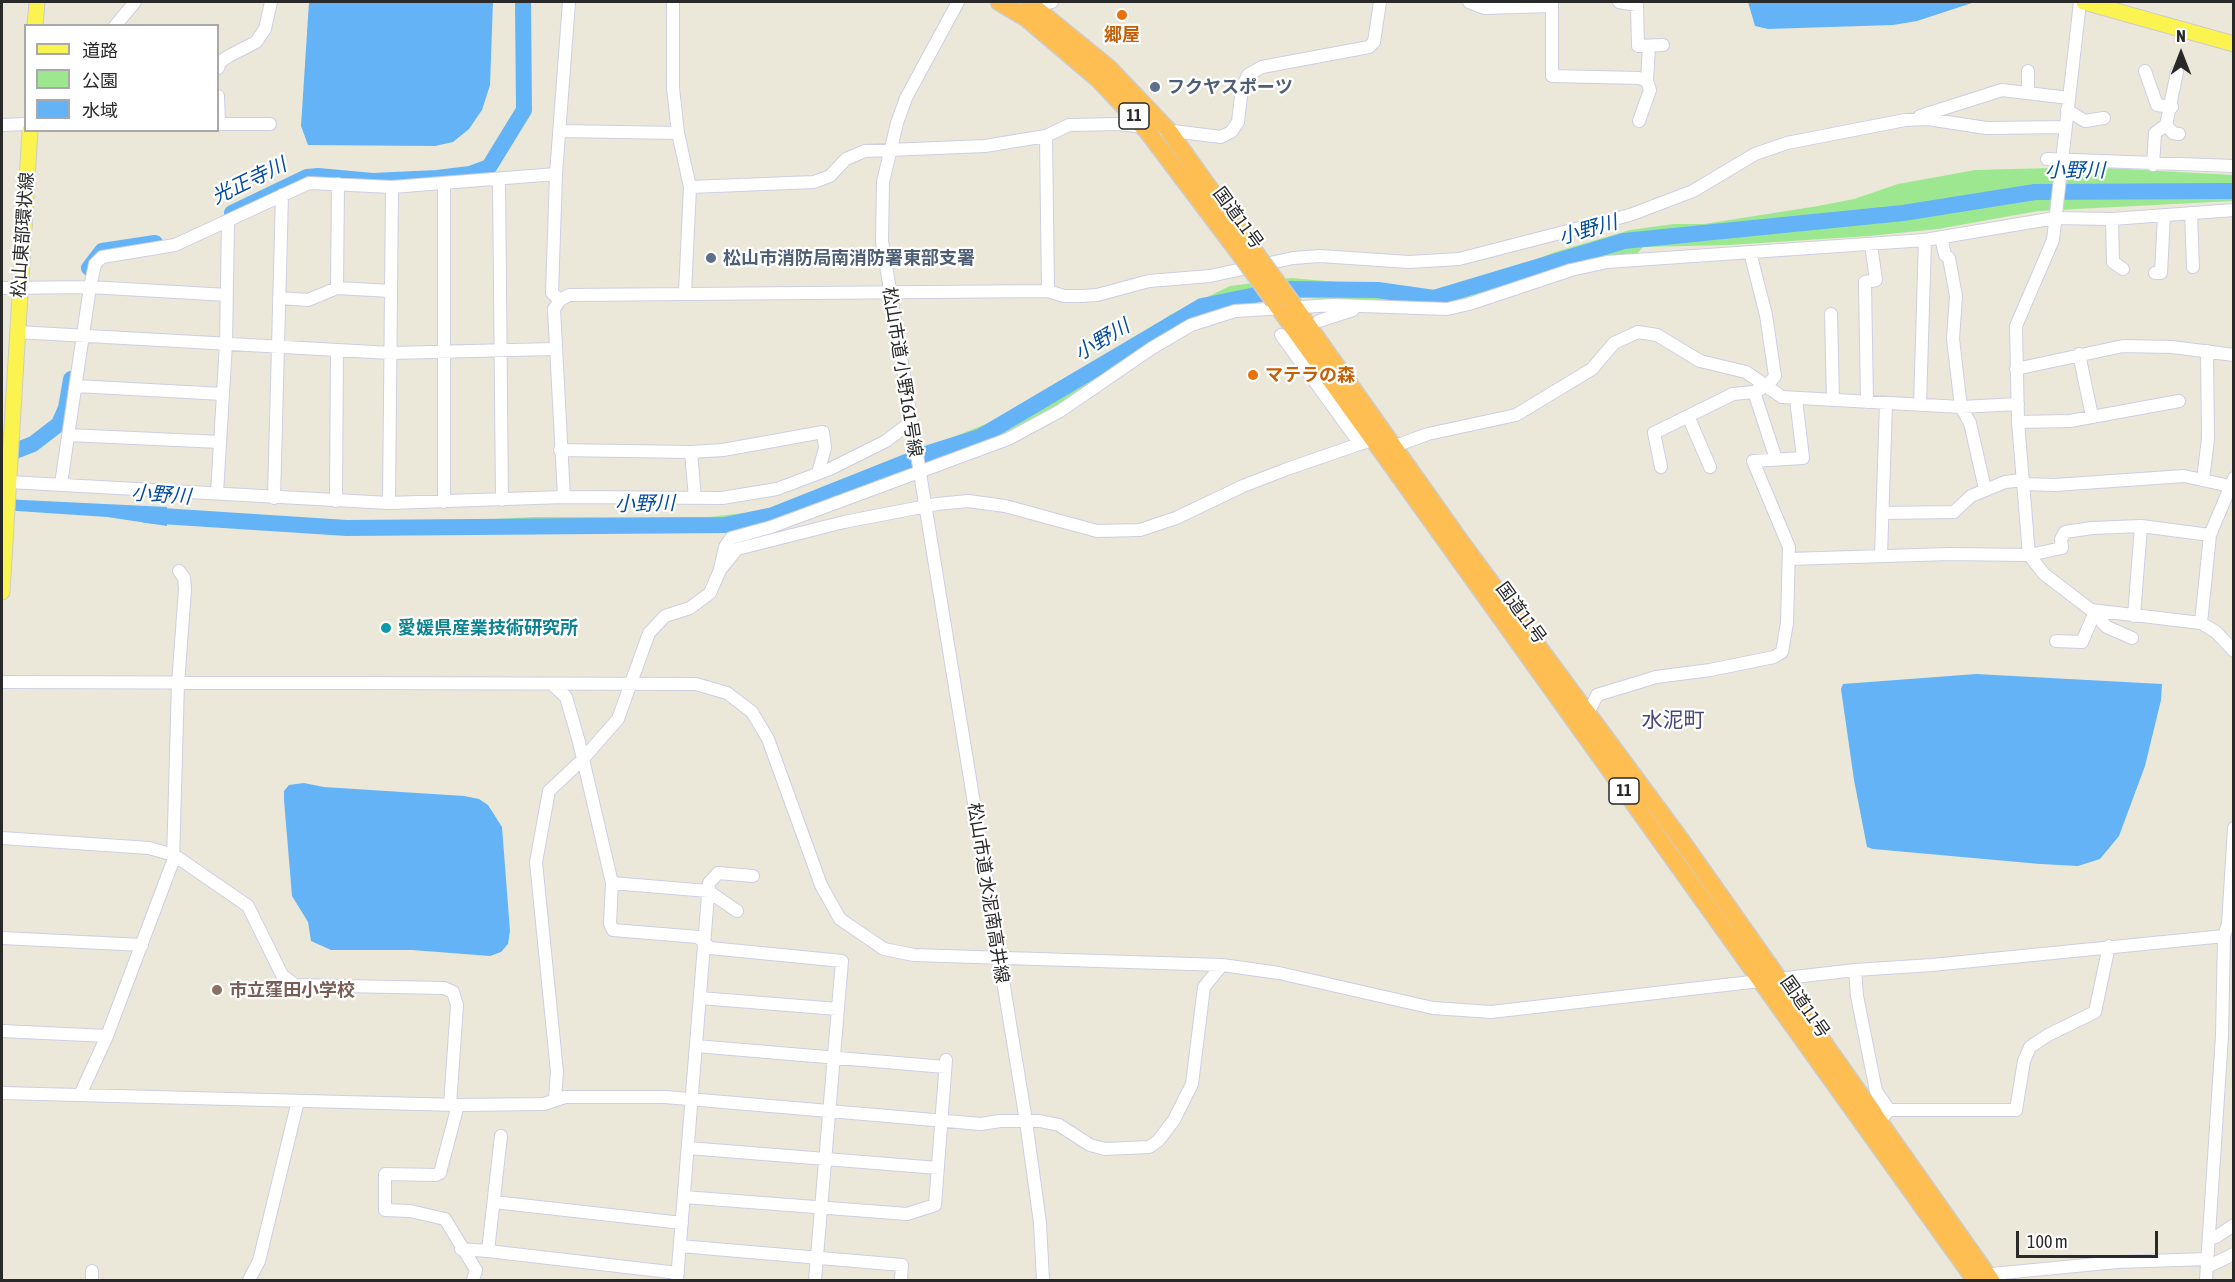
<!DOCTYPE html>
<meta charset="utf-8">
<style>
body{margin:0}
#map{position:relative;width:2235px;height:1282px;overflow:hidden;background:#ece8d9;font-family:"Asap Condensed","Noto Sans JP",sans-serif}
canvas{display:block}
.frame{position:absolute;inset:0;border:3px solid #292929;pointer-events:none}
.legend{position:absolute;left:24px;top:24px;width:195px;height:108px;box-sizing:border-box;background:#fff;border:2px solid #a9a9a9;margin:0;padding:8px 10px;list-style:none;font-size:18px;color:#292929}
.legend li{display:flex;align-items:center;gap:12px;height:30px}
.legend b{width:30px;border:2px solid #a9a9a9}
.north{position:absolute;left:2151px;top:24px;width:60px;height:60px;-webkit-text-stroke:4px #fff;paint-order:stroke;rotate:0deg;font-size:16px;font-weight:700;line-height:24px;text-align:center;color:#292929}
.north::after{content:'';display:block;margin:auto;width:21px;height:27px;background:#292929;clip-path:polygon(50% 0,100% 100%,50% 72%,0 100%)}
.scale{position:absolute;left:2016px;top:1231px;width:142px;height:27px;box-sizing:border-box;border:3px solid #292929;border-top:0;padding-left:8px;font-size:18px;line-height:21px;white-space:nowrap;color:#292929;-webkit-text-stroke:4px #fff;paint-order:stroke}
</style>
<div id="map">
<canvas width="2235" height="1282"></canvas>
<div class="frame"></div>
<ul class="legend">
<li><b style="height:8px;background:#faf350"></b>道路</li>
<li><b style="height:16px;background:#9ee791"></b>公園</li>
<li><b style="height:16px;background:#64b3f7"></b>水域</li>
</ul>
<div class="north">N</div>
<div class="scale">100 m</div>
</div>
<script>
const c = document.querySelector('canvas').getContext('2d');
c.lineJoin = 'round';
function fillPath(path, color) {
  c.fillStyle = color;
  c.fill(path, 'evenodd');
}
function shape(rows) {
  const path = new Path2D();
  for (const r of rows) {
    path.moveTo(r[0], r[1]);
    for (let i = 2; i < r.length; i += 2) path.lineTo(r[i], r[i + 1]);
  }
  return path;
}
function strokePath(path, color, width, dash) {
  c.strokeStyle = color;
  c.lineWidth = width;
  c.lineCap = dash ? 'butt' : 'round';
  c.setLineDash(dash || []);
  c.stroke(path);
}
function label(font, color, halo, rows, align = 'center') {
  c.font = font + ' "Asap Condensed","Noto Sans JP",sans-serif';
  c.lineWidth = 4.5;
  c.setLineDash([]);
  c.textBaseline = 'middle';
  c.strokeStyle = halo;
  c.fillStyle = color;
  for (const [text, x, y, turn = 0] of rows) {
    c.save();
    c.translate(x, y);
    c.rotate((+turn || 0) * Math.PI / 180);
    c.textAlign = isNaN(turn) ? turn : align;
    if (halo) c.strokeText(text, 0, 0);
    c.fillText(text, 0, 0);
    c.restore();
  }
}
fillPath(shape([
 [2089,167,2233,175,2233,201,2038,211,1938,229,1869,236,1729,245,1643,247,1637,254,1606,256,1577,262,1453,302,1413,303,1306,298,1253,300,1177,326,1071,397,1002,435,772,522,735,531,548,529,397,535,167,523,167,511,343,521,458,521,532,517,709,517,761,511,803,497,1016,412,1064,385,1072,377,1074,378,1170,315,1230,286,1291,278,1444,291,1470,285,1555,252,1630,230,1674,224,1704,224,1818,206,1854,199,1898,184,1975,170]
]), '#9ee791');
fillPath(shape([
 [309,2,493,2,490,85,482,110,469,129,453,142,435,146,308,145,301,126],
 [1748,2,1975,2,1917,21,1893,25,1768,29,1755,26],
 [2,499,167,507,167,526,107,517,2,510],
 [1976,674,2162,684,2161,700,2145,766,2119,836,2100,859,2078,866,2040,864,1873,849,1867,847,1854,780,1841,689,1843,684],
 [304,783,324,787,464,796,479,799,488,805,502,827,510,931,508,944,501,952,490,956,412,950,331,950,311,941,308,922,292,896,284,800,284,791,289,785]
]), '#64b3f7');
strokePath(shape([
 [232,213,307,177,318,176,373,181,437,178,470,174,489,167,524,110,523,2],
 [89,268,102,251,155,243],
 [2,456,33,444,59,424,66,408,71,379],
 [146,515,347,528,725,525,773,515,929,453,980,437,1202,306,1285,289,1378,290,1434,298,1624,241,1903,213,2035,192,2234,191]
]), '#64b3f7', 16);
const minor = shape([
 [673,2,673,88,678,133,690,187,685,292],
 [958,2,906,98,897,123,883,182,882,241,1026,1121,1040,1223,1043,1280],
 [1469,2,1484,8,1552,6],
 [1552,2,1552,76,1639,78,1647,81,1650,90,1639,121],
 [1619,2,1637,5,1638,46,1663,45],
 [2080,2,2053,240,2016,326,2018,422,2029,555,2044,574,2091,610,2201,623,2216,632,2234,651],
 [1030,12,1035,6,1052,2],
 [115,26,135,2],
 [218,68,220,62,229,56,256,42,265,29,271,2],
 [2145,71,2157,105,2172,107],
 [1647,81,1649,46],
 [2028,91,2028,71],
 [218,96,219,124],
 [2067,110,2085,121,2104,118],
 [1920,116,2002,90,2069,98],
 [218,124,270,124],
 [2,125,26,124],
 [2166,125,2173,133,2179,134],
 [1165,130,1221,137,1231,132,1238,122,1242,87,1248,75,1262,67,1369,47,1374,42,1380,2],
 [560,131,678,133],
 [1046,136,1048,291],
 [2047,159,2234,166],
 [2153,165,2155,133,2166,125,2177,72],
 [499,180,502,500],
 [444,184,444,502],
 [690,187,814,182,830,176,846,159,865,151,985,146,1046,136,1069,125,1118,124,1145,127],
 [2191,213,2193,267],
 [2112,219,2113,262,2123,269],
 [1941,237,1945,255,1949,258,1956,296,1953,339,1961,407,1970,423,1985,489],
 [2155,273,2161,273,2164,215],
 [2,288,90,287,227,295],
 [337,288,338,184],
 [279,298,308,300,337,288,391,291],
 [560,300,552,293,556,174,569,2],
 [1831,314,1833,400],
 [1319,321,1353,310],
 [17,332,391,353,554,349],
 [1281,335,1360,444],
 [2079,354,2092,416],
 [2016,369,2123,346,2172,347,2234,355],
 [76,386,223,394],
 [1754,392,1776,459],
 [1867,402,1865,282,1876,280,1871,245],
 [1920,405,1925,240],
 [1688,416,1710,467],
 [2018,422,2070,421,2179,401],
 [68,435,220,442],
 [560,450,691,452,723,450,823,432,825,448,818,473],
 [691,452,695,498],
 [1661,467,1654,433,1733,394,1754,392,1767,386,1775,376,1766,315,1750,252],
 [2203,479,2208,439,2207,351],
 [9,482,389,503,564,497,722,498,777,489,830,469,886,441,911,422],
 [61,484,90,287,95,264,102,257,175,245,309,183,392,187,556,174],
 [2024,484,2055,485,2184,476,2230,486],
 [217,493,226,344,228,222],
 [564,497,554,309,560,300,569,295,1048,291,1064,296,1080,296,1097,295,1149,281,1210,276,1293,258,1320,256,1409,262,1459,259,1630,215,1693,191,1755,154,1787,143,1905,120,1928,119,1986,128,2065,127],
 [274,498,282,195],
 [336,501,337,350],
 [389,503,392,187],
 [1882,513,1954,512,1971,496,2005,482,2022,480],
 [1881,556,1886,404],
 [1789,559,1950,554,2029,555,2062,548,2061,539,2065,532,2092,528,2141,526,2210,535],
 [720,569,725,547,731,538,771,527,1008,439,1060,411,1152,348,1191,325,1235,311,1334,305,1447,309,1469,304,1571,270,1607,262,1925,240,2055,218,2112,219,2234,210],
 [2100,613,2102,622,2107,627,2132,638],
 [2134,616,2141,526],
 [2201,623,2210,535,2234,478],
 [2056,641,2082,642,2095,612],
 [2,682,696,684,727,693,752,712,768,739,821,885,840,919,884,949,914,955,1222,965,1279,973,1433,1008,1491,1012,1855,970,1932,965,2224,936],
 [553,685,566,697,579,742,612,883,610,924,613,930,698,937,710,948,842,961,815,1280],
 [1585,720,1597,695,1656,677,1710,670,1774,657,1782,652,1787,623,1789,547,1753,461,1803,458,1796,399],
 [2,838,149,848,174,855,248,906,282,975,295,985,444,988,453,992,457,1005,450,1105],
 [612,883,708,891,737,911],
 [2,938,142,945],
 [1855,970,1857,996,1876,1091,1889,1110],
 [700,998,838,1009],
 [2,1031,107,1036],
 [696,1046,945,1067],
 [2,1093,458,1105,544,1104,565,1097,665,1097,981,1124,1000,1121,1040,1121,1059,1125,1090,1145,1105,1149,1149,1147,1158,1141,1174,1120,1192,1084,1204,987,1222,965],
 [80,1095,107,1036,173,861,178,684,185,589,184,578,179,571],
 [555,1099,557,1072,536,862,549,791,582,760,618,719,649,633,665,616,690,608,710,593,720,570,737,549,844,522,937,504,968,501,1005,506,1097,531,1140,530,1176,518,1243,486,1287,469,1374,439,1395,446,1428,434,1516,415,1592,369,1614,343,1638,332,1657,335,1700,361,1746,372,1782,397,1961,407,2018,404],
 [458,1105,440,1173,436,1175,385,1174,385,1210,410,1211,445,1219,476,1270,473,1280],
 [1875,1127,1889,1110,2016,1110,2024,1061,2030,1047,2048,1035,2095,1012,2109,946],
 [501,1136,488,1251,678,1273],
 [688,1148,938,1168],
 [684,1197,907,1214,935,1205,946,1060],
 [494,1202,682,1223],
 [2209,1238,2216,1237,2234,1225],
 [680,1246,902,1265,901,1280],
 [461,1249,488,1251],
 [2207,1267,2234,1254],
 [1982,1275,2117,1262,2208,1259],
 [92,1280,92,1271],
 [249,1280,259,1261,298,1101],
 [677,1280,709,883,718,873,753,876],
 [2206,1280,2222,1036,2224,936,2228,924,2234,828]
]);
const major = shape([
 [2084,2,2234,44],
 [35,26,37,2],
 [2,592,30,130]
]);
const highway = shape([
 [999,2,1026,18,1099,80,1147,131,1242,257],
 [1028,2,1109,68,1168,130,1257,255],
 [1290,300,1461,542,1681,840,1991,1280],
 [1274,301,1975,1280]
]);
strokePath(minor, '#cecee3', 14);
strokePath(major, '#ccc', 17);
strokePath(highway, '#ccc', 19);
strokePath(minor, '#fff', 12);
strokePath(major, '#faf350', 15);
strokePath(highway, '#ffbe51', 16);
const highwayBridge = shape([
 [1257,255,1290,300],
 [1242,257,1274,301]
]);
strokePath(highwayBridge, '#ccc', 19, []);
strokePath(highwayBridge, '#ffbe51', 16);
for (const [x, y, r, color] of [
 [1122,15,6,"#e8710a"],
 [1155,87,6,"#5c6f8a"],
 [711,258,6,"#5c6f8a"],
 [1253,375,6,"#e8710a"],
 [386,628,6,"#0f9aa8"],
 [217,990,6,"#8d6e63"]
]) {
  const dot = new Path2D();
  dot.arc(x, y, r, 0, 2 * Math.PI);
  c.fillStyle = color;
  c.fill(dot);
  strokePath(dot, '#fff', 2);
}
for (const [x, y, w] of [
 [1134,116,30],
 [1624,791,30]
]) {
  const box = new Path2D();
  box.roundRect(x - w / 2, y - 13, w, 26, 4.5);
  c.fillStyle = '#fff';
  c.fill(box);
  strokePath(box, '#292929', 1.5);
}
label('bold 16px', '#292929', null, [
 ["11",1134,116],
 ["11",1624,791]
]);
label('bold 18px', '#c56008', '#fff', [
 ["郷屋",1122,35],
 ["マテラの森",1265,375,"left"]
]);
label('bold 18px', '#4e5e75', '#fff', [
 ["フクヤスポーツ",1167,87],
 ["松山市消防局南消防署東部支署",723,258]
], 'left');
label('18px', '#292929', '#fff', [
 ["国道11号",1238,218,54],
 ["松山東部環状線",23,235,-86],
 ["松山市道 小野161号線",902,372,81],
 ["国道11号",1521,613,54],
 ["松山市道 水泥南高井線",988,893,81],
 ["国道11号",1805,1007,55]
]);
label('bold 18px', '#0d838f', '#fff', [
 ["愛媛県産業技術研究所",398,628]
], 'left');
label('bold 18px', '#785e54', '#fff', [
 ["市立窪田小学校",229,990]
], 'left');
label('italic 20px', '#044da2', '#fff', [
 ["小野川",2075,171],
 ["光正寺川",249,181,-26],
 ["小野川",1588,230,-16],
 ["小野川",1102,340,-31],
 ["小野川",161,495,4],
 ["小野川",645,504,-1]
]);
label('21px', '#47467c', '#fff', [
 ["水泥町",1673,720]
]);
</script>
